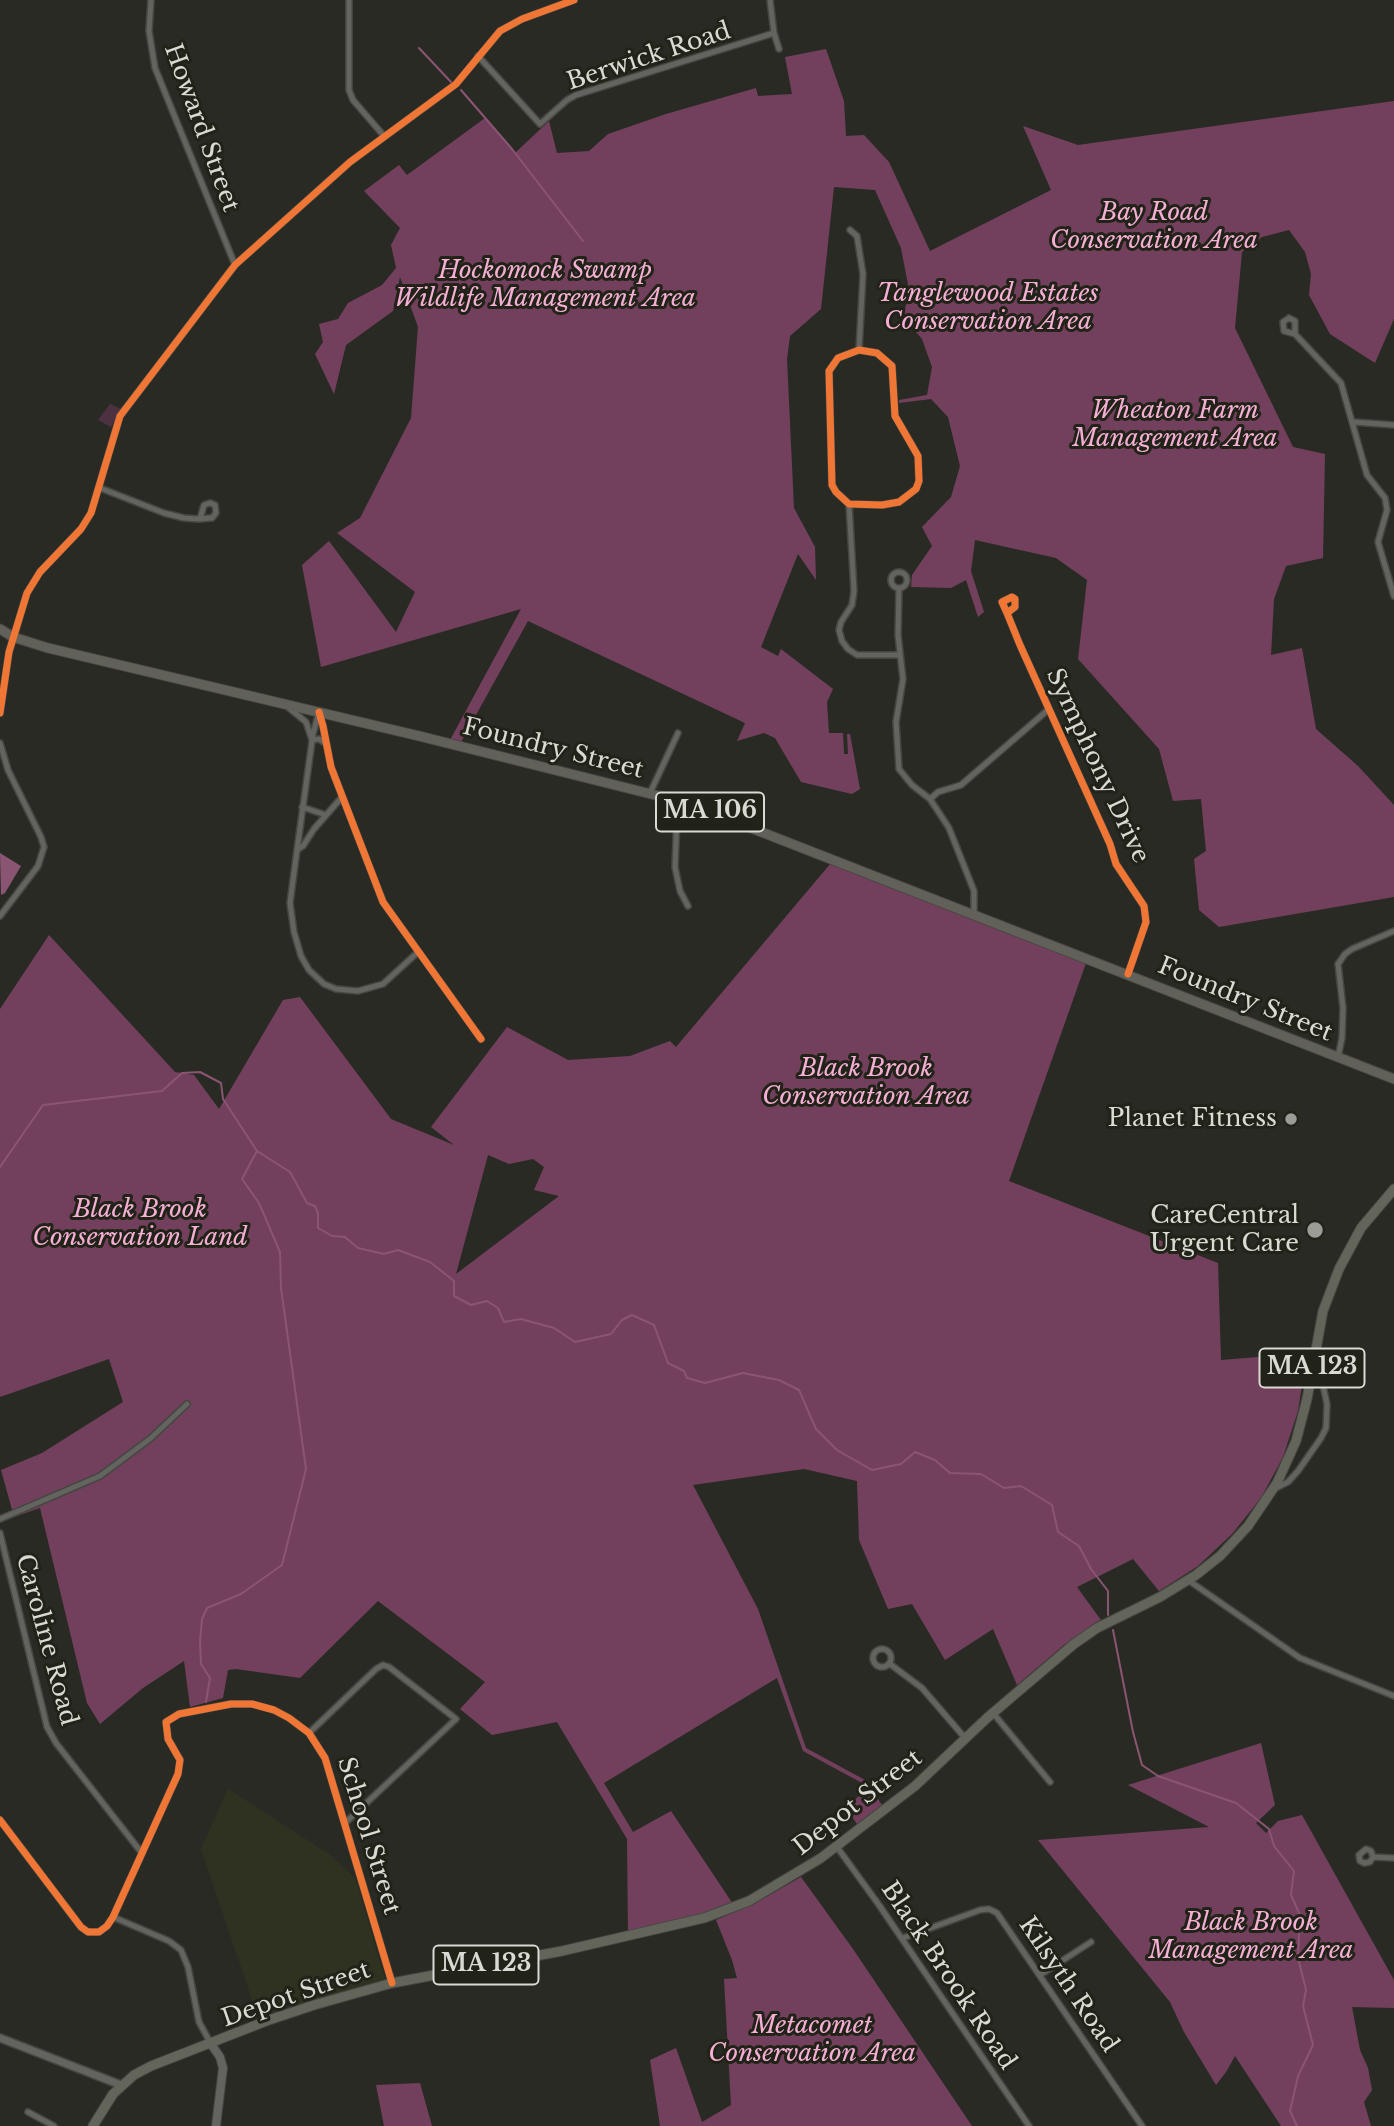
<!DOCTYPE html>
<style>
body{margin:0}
canvas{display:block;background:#2a2a24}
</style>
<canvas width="1394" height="2126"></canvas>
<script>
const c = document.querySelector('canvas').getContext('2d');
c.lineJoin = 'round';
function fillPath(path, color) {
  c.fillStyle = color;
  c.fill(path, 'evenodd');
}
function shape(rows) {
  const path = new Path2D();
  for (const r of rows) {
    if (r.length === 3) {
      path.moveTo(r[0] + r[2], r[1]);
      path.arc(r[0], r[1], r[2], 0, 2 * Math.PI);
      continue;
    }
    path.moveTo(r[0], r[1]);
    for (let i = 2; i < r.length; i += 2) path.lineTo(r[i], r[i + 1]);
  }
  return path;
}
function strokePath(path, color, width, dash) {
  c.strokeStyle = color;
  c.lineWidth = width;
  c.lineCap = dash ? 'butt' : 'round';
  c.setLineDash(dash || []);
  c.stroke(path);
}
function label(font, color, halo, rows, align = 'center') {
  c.font = font + ' "Libre Baskerville",serif';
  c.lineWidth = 6;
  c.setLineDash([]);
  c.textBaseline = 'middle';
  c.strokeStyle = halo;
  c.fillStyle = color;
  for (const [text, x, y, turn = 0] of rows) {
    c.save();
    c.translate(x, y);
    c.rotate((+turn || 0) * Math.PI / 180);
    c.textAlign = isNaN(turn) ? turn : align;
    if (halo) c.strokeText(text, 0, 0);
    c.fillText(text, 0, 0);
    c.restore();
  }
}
fillPath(shape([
 [228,1789,329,1854,355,1878,385,1979,258,2017,201,1849]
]), '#303221');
fillPath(shape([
 [110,404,121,409,111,427,98,420]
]), '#4d3140');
fillPath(shape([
 [826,49,844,101,846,136,864,135,889,162,930,251,1051,190,1023,126,1078,145,1394,101,1394,319,1375,363,1330,334,1309,295,1311,274,1305,252,1289,230,1262,237,1242,252,1235,328,1293,447,1325,454,1323,558,1286,566,1274,599,1271,655,1302,648,1316,729,1358,766,1394,805,1394,897,1219,927,1199,910,1194,859,1206,851,1201,799,1173,801,1159,749,1078,659,1087,580,1056,558,975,540,971,571,984,612,978,617,966,580,951,588,911,587,912,575,932,546,922,527,951,497,960,466,948,417,931,399,899,403,899,400,927,395,932,367,922,339,902,316,910,295,901,248,875,190,834,187,821,309,790,336,787,359,794,508,815,547,816,580,798,554,761,647,778,656,781,649,833,689,827,702,829,733,843,733,844,754,848,754,847,734,850,734,860,789,852,794,801,782,775,738,764,733,737,741,745,723,528,621,461,742,450,740,521,609,321,667,302,565,329,541,396,632,415,592,337,533,360,518,411,418,418,327,400,277,393,311,346,345,334,394,315,354,323,342,319,324,338,319,348,303,382,285,396,268,391,245,400,228,364,191,399,165,407,175,485,118,515,153,549,121,557,153,589,151,608,134,666,114,756,88,758,96,792,94,785,57],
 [831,863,1086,963,1009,1181,1218,1263,1221,1360,1307,1353,1298,1411,1283,1457,1261,1498,1232,1534,1198,1566,1159,1591,1133,1559,1077,1587,1101,1620,1064,1645,1017,1685,993,1629,945,1660,912,1604,888,1609,859,1540,857,1481,804,1469,693,1485,758,1609,806,1748,865,1780,882,1805,857,1824,845,1807,867,1790,862,1783,803,1751,777,1678,604,1783,633,1832,671,1811,733,1904,714,1911,628,1932,627,1839,557,1722,492,1735,460,1709,485,1682,378,1601,300,1678,236,1669,228,1670,223,1698,190,1707,184,1661,143,1688,100,1724,87,1703,40,1508,14,1517,1,1470,42,1453,123,1402,109,1359,0,1397,0,1009,49,935,175,1072,194,1075,219,1109,283,1000,300,997,391,1119,454,1145,431,1127,507,1027,568,1060,630,1056,670,1041,676,1047],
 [488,1155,509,1164,533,1159,544,1167,534,1190,559,1196,456,1274],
 [1261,1743,1275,1805,1256,1823,1266,1833,1278,1821,1302,1815,1394,1980,1394,2008,1352,2007,1360,2050,1368,2068,1372,2090,1364,2102,1371,2126,1281,2126,1235,2056,1226,2072,1216,2085,1184,2032,1170,2002,1038,1840,1209,1827,1128,1785],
 [801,1877,853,1949,972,2126,660,2126,650,2060,676,2048,702,2122,731,2105,724,1979,737,1978,732,1960,716,1920,757,1902],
 [420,2083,432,2126,384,2126,376,2085]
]), '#72405c');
fillPath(shape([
 [0,853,21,866,5,893,1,895]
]), '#8a5572');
strokePath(shape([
 [419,48,451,82],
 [461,90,512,149,583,241],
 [0,1167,43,1105,162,1091,182,1073,200,1072,221,1083,223,1099,257,1151,290,1172,307,1203,315,1206,318,1213,318,1228,332,1236,345,1237,358,1248,384,1254,398,1250,430,1262,454,1281,454,1296,471,1305,487,1301,498,1308,504,1322,521,1319,554,1328,575,1342,611,1334,622,1320,632,1315,654,1325,668,1363,684,1371,687,1378,705,1383,743,1373,779,1380,799,1390,816,1429,837,1450,872,1470,901,1464,915,1452,935,1460,950,1473,981,1474,1004,1488,1021,1486,1052,1505,1058,1532,1079,1546,1091,1569,1108,1591,1108,1615],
 [1113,1630,1133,1732,1142,1765,1158,1776,1236,1803,1269,1829,1274,1846,1294,1871,1291,1895,1300,1915,1298,1958,1306,1990,1303,2006,1313,2045,1298,2076,1290,2111,1297,2126],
 [206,1702,210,1678,201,1664,200,1641,202,1619,207,1608,241,1594,282,1565,306,1469,281,1288,280,1252,259,1203,242,1179,257,1151]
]), '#8a5572', 2);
const minor = shape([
 [151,0,149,31,155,68,235,265],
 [349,0,349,90,353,100,384,136],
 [770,0,774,33,779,49],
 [478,56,540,124,567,100,576,95,774,33],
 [850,230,857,236,863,274,859,350],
 [1289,318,1295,321,1295,334,1284,331,1283,322,1289,318],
 [1295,334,1341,383,1367,475,1385,498,1387,510,1378,542,1394,596],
 [859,350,877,353,892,366,895,416,918,456,919,481,916,489,899,502,882,505,849,504,836,492,832,485,829,371,838,358,859,350],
 [1354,422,1394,425],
 [100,488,164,513,184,518,198,519,200,519,210,518,212,518,216,513,215,505,210,503,204,505,200,519],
 [849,504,854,591,852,605,841,622,839,630,842,641,848,649,857,655,899,655],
 [899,580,8],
 [899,588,898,635,903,679,896,722,899,769,912,785,930,799,949,828,974,891,974,914],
 [1007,613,1002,602,1012,597,1015,599,1015,607,1007,613,1020,645,1110,844,1116,864,1144,906,1146,922,1128,974],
 [289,708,306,722,312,740,319,739,325,743],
 [319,712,323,726,331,767,383,902,481,1039],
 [0,713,9,652,27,593,40,572,81,529,91,513,120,416,235,265,350,162,456,84,500,31,522,19,574,0],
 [0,743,8,770,41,837,44,847,38,866,0,916],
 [650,793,678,733],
 [342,797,314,829,303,846,297,850,290,903,294,932,301,956,309,970,324,984,336,989,358,991,383,984,418,952],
 [674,799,677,815,687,804],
 [930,799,938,792,961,785,1049,709],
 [302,807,326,815],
 [677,815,675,867,680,891,688,906],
 [297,850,313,734,319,712],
 [1338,1057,1342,1038,1343,1008,1338,964,1345,954,1352,949,1394,931],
 [1276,1488,1288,1482,1298,1471,1321,1438,1326,1428,1327,1404,1317,1358],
 [0,1519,100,1476,151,1438,187,1404],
 [0,1533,47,1727,56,1743,141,1852],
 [1188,1580,1300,1658,1394,1696],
 [882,1658,9],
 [890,1664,922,1688,965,1738],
 [993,1713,1050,1782],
 [309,1733,376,1669,383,1665,389,1667,456,1719,345,1823],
 [0,1820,81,1927,88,1932,99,1932,107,1926,113,1917,178,1774,180,1760,168,1739,166,1722,179,1714,231,1704,252,1704,274,1710,289,1718,309,1733,325,1758,392,1983],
 [837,1847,879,1905,1029,2126],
 [1373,1857,1370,1862,1364,1863,1360,1861,1359,1855,1366,1849,1371,1851,1373,1857,1394,1858],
 [113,1917,169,1941,181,1950,188,1967,199,2022,211,2044],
 [903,1938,980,1910,989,1909,997,1913,1142,2126],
 [1040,1975,1091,1942],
 [28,2112,54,2126]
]);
const tertiary = shape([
 [0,2038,121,2085]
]);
const secondary = shape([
 [211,2044,220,2057,223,2068,216,2126]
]);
const primary = shape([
 [0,629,13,637,48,648,419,736,687,803,1394,1079]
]);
const trunk = shape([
 [93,2126,113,2094,134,2075,151,2066,269,2020,314,2005,392,1983,562,1951,704,1918,749,1901,821,1858,915,1786,987,1718,1074,1644,1097,1628,1160,1597,1196,1575,1220,1556,1248,1526,1277,1483,1296,1441,1307,1399,1323,1311,1339,1269,1361,1228,1394,1189]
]);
strokePath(minor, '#464641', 8);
strokePath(tertiary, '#464641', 10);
strokePath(secondary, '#464641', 10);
strokePath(primary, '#464641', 11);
strokePath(trunk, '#464641', 11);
strokePath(minor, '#63635f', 5);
strokePath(tertiary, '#63635f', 7);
strokePath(secondary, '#63635f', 8);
strokePath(primary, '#616159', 9);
strokePath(trunk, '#63645a', 9);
strokePath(shape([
 [859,350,877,353,892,366,895,416,918,456,919,481,916,489,899,502,882,505,849,504,836,492,832,485,829,371,838,358,859,350],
 [1007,613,1002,602,1012,597,1015,599,1015,607,1007,613,1020,645,1110,844,1116,864,1144,906,1146,922,1128,974],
 [319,712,323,726,331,767,383,902,481,1039],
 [0,713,9,652,27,593,40,572,81,529,91,513,120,416,235,265,350,162,456,84,500,31,522,19,574,0],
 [0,1820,81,1927,88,1932,99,1932,107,1926,113,1917,178,1774,180,1760,168,1739,166,1722,179,1714,231,1704,252,1704,274,1710,289,1718,309,1733,325,1758,392,1983]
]), '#f07635', 7);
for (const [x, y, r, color] of [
 [1291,1119,7,"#9c9c96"],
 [1315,1230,9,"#9c9c96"]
]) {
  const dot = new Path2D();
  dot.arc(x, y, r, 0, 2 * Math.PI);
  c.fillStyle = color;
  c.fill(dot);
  strokePath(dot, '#222318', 2.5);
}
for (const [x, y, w] of [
 [710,812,108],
 [1312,1368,105],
 [486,1965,105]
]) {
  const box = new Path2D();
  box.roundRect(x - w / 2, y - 19.5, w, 39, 5);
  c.fillStyle = '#222318';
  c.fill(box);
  strokePath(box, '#d9dad3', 2);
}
label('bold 23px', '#d9dad3', null, [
 ["MA 106",710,812],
 ["MA 123",1312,1368],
 ["MA 123",486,1965]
]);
label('24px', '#d9dad3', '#222318', [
 ["Berwick Road",649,57,-18],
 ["Howard Street",201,128,70],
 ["Foundry Street",553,749,14],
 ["Symphony Drive",1097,766,65],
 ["Foundry Street",1245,1000,22],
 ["Caroline Road",46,1640,75],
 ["Depot Street",858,1803,-38],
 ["School Street",368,1836,73],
 ["Black Brook Road",948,1976,56],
 ["Kilsyth Road",1068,1985,56],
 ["Depot Street",296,1995,-19]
]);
label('italic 24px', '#f5aed4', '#222318', [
 ["Bay Road",1154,213],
 ["Conservation Area",1154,241],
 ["Hockomock Swamp",545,271],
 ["Wildlife Management Area",545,299],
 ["Tanglewood Estates",988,294],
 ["Conservation Area",988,322],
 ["Wheaton Farm",1175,411],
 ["Management Area",1175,439],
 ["Black Brook",866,1069],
 ["Conservation Area",866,1097],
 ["Black Brook",140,1210],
 ["Conservation Land",140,1238],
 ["Black Brook",1251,1923],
 ["Management Area",1251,1951],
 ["Metacomet",812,2026],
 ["Conservation Area",812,2054]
]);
label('24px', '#d9dad3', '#222318', [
 ["Planet Fitness",1277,1119],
 ["CareCentral",1299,1216],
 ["Urgent Care",1299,1244]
], 'right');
</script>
